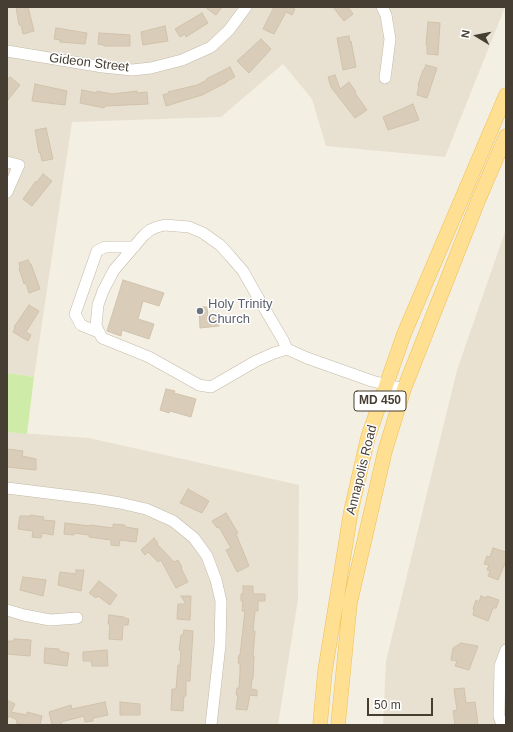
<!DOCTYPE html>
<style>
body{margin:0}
#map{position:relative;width:513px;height:732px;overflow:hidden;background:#f4efe3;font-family:Arial,sans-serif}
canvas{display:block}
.frame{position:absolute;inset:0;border:8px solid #463e33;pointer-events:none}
.north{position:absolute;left:457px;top:16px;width:40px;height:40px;-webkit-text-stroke:3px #fff;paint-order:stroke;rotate:280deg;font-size:11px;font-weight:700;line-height:16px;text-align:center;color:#463e33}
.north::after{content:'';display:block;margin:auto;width:14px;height:18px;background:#463e33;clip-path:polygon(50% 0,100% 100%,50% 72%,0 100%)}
.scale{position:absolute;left:367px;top:698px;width:66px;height:18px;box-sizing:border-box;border:2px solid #463e33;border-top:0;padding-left:5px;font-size:12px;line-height:14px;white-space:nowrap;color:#463e33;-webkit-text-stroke:3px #fff;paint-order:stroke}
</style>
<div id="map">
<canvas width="513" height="732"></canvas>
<div class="frame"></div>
<div class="north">N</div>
<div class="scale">50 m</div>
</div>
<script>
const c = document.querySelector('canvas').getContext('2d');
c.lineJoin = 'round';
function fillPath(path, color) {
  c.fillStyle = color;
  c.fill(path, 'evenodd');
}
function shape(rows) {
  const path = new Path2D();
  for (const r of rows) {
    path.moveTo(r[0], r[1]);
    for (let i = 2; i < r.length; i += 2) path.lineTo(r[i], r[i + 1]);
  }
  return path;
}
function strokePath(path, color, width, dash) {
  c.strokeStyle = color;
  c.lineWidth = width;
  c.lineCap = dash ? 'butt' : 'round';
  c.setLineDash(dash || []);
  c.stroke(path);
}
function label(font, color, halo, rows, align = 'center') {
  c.font = font + ' Arial,sans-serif';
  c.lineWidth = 3;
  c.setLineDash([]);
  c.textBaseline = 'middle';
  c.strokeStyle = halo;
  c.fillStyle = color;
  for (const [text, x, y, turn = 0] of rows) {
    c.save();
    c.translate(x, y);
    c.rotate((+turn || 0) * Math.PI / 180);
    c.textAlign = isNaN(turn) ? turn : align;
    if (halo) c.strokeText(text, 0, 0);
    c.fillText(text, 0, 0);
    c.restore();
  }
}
fillPath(shape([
 [7,7,505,7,445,157,326,146,312,99,283,64,221,117,72,122,34,377,7,373],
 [506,229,506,725,383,725,386,661,457,370],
 [7,432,89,438,299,485,298,599,278,725,7,725]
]), '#e8e1d1');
fillPath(shape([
 [7,373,34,377,27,434,7,432]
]), '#ceeca7');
const building = shape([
 [16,7,28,7,34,31,23,34,21,25,19,25,16,7],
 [205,7,222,7,216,15,205,7],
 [274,7,290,7,295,9,292,15,286,12,274,34,263,29,274,7],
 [333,7,348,7,353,14,344,21,333,7],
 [202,13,208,23,186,37,185,34,180,37,175,29,202,13],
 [428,22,440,23,438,55,427,54,427,45,426,45,428,22],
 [165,26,168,41,143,45,141,32,165,26],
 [56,28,87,33,85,44,60,42,60,40,54,39,56,28],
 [99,33,130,35,130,46,104,46,104,45,98,44,99,33],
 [349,36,350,42,351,41,356,67,343,70,337,38,349,36],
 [261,39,271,49,249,73,237,61,261,39],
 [426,65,437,68,427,98,417,95,419,85,418,85,423,70,424,70,426,65],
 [230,67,235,77,227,81,227,82,202,95,166,106,163,95,169,93,168,92,197,85,207,80,206,79,230,67],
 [335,75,340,89,349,82,356,92,355,93,367,110,355,118,331,87,328,77,335,75],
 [10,77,20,85,7,101,7,80,10,77],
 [35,84,67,91,65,105,32,101,35,84],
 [82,90,97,93,97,91,112,94,137,91,137,93,147,92,148,104,105,106,104,108,80,103,82,90],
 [413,104,419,120,388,130,383,117,413,104],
 [46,128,53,159,42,161,40,152,39,153,35,130,46,128],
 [43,174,52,181,32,206,23,199,36,181,37,182,43,174],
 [28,260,30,264,31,264,40,289,29,293,26,283,24,284,19,268,20,268,19,263,28,260],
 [123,280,164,293,159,306,143,301,138,319,154,324,149,339,122,330,121,336,107,331,123,280],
 [29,305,39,311,26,332,31,335,28,341,13,332,15,328,14,327,29,305],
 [199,307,207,307,208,316,218,316,219,326,200,328,199,307],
 [166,389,175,391,174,393,196,399,191,417,170,411,169,413,160,410,166,389],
 [7,449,23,451,22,456,36,459,36,470,7,467,7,449],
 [188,489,209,501,202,513,180,503,188,489],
 [226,513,238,533,236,534,249,566,237,572,226,550,231,548,219,527,217,528,212,521,226,513],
 [31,515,44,517,43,520,55,521,53,535,42,533,41,538,32,537,33,531,18,529,20,516,31,516,31,515],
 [65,523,90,526,90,525,113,528,113,524,125,525,125,527,138,529,136,542,120,540,119,546,111,545,111,540,89,537,89,535,74,533,74,535,64,534,65,523],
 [154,538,158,543,157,544,174,562,178,560,182,567,181,568,188,582,176,588,161,560,158,562,148,552,145,555,141,550,154,538],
 [493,548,506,552,506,561,498,580,488,576,490,571,487,570,489,565,484,564,487,556,490,557,493,548],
 [76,570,84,570,81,591,58,585,60,572,76,574,76,570],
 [23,577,46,580,43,596,20,590,23,577],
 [99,581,117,595,110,605,98,596,96,598,89,593,99,581],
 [243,586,253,586,253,594,265,594,265,601,258,601,258,611,255,611,253,631,255,631,253,656,254,656,253,679,252,679,251,689,257,690,257,696,250,695,247,710,236,709,238,695,236,695,237,688,239,688,240,673,240,663,238,663,239,655,240,655,245,611,242,611,243,601,241,601,241,594,243,594,243,586],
 [181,596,191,596,190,620,177,619,178,604,186,604,181,596],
 [481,596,486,598,487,596,499,600,496,608,493,608,488,621,473,615,474,610,473,609,476,600,479,602,481,596],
 [109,615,124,617,124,618,129,619,128,625,123,625,122,640,109,639,110,624,108,624,109,615],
 [184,630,193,631,190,681,186,681,186,696,184,696,183,711,171,710,172,689,176,689,178,665,180,665,181,650,179,650,181,635,183,635,184,630],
 [14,639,31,640,30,656,7,654,8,641,14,641,14,639],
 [461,643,478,646,469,670,455,666,457,661,451,660,453,648,461,643],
 [45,648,59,649,59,651,69,653,67,666,44,663,45,648],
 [107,650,108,666,92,666,91,661,83,661,83,652,107,650],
 [464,688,466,703,475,702,478,725,455,725,453,711,457,710,454,689,464,688],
 [7,700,15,704,11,712,27,715,27,712,42,716,40,725,26,725,16,723,17,720,9,716,7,720,7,700],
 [105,702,108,715,93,718,93,721,85,722,84,716,61,722,62,725,52,725,49,712,71,705,72,709,105,702],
 [120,702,140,704,140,715,120,715,120,702]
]);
fillPath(building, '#d9cdba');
strokePath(building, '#d2c2aa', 1);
const minor = shape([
 [382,7,386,15,390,39,385,78],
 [7,51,103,67,132,70,151,68,182,60,211,47,229,30,246,7],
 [7,162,19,165,7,192],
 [98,332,81,325,75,314,97,251,105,247,134,247],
 [287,349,283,340,256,294,243,271,230,256,220,245,203,233,189,227,165,225,157,227,150,230,144,235,114,270,103,291,98,305,96,326,102,338,149,357,199,385,211,387,256,361,274,353,287,349,307,358,372,381,404,389],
 [7,488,96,499,120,503,146,509,173,521,194,538,207,556,216,580,221,601,220,645,211,725],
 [7,610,24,615,50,620,77,618],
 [502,725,499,716,500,666,506,650]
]);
const major = shape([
 [320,725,325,671,351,511,368,437,404,334,506,95],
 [338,725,350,603,385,451,404,389,478,201,506,136]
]);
strokePath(minor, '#c3b9a8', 12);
strokePath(major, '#efc055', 15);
strokePath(minor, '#fff', 11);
strokePath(major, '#ffdf91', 14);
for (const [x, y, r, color] of [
 [200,311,4,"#6b7280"]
]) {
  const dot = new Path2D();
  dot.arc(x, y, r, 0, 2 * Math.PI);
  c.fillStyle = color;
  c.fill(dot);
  strokePath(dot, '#fff', 1.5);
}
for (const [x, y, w] of [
 [380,401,52]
]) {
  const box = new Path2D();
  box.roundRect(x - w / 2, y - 10, w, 20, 3);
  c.fillStyle = '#fff';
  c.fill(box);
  strokePath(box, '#463e33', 1);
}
label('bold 12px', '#463e33', null, [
 ["MD 450",380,401]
]);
label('13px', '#463e33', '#fff', [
 ["Gideon Street",89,63,7],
 ["Annapolis Road",362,470,-76]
]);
label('13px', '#5b616d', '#fff', [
 ["Holy Trinity",208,304],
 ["Church",208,319]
], 'left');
</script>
